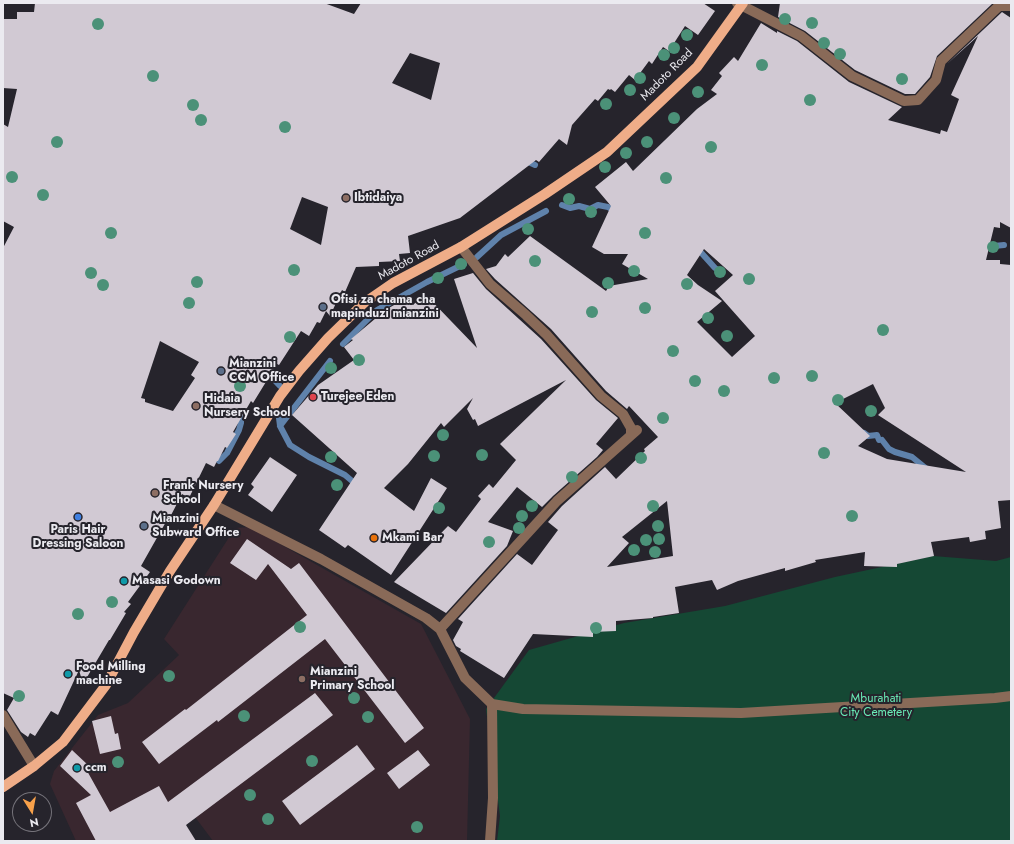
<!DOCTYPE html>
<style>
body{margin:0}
#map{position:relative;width:1014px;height:844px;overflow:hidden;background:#26242c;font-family:Jost,sans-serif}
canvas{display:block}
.frame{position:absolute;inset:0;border:4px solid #ebeaf0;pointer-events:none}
.north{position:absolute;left:12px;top:792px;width:40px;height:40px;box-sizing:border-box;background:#26242c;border:1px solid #75737a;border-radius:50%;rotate:169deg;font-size:11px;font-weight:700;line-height:16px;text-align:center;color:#ebeaf0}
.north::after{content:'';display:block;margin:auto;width:14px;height:18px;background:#f8a14a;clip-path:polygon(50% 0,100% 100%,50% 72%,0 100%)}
</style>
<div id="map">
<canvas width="1014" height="844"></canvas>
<div class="frame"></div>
<div class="north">N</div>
</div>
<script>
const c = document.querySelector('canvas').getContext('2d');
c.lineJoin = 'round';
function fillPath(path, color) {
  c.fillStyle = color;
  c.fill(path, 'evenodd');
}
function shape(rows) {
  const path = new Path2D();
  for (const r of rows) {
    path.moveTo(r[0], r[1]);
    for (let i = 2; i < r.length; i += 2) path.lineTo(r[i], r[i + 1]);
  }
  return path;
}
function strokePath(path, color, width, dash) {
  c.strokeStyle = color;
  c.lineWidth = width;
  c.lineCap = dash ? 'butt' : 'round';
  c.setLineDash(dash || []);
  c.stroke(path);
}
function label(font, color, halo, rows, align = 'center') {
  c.font = font + ' Jost,sans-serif';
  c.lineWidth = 4;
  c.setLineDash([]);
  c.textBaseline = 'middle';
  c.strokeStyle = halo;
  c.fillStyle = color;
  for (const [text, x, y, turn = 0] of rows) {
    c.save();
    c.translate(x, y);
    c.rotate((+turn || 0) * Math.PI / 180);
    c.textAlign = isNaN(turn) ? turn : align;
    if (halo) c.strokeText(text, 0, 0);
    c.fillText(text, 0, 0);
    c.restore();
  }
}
fillPath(shape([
 [250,527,421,624,470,719,467,841,213,841,186,805,115,841,76,841,50,784,54,771,98,715,128,703,179,655,164,639,235,528]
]), '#39272f');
fillPath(shape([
 [933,556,996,561,1011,557,1011,841,497,841,500,816,486,709,529,650,624,623,725,606,835,577]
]), '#154834');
strokePath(shape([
 [524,160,535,165],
 [562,205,570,208,579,206,590,209,598,205,608,207,616,212],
 [982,246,994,246,1004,245],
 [697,248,715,268,722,272],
 [477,257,501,235,546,211],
 [343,344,377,310,427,282,464,264],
 [265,370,280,386],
 [279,418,280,426,290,445,309,457,345,475,358,486],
 [280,426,330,361],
 [864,433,868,436,877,435,879,440],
 [882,440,889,449,895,452,912,457,928,470],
 [219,461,227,453,239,430,241,423,241,413,240,412]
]), '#5f82ab', 6);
fillPath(shape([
 [35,3,324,3,354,14,361,3,703,3,715,11,698,35,685,26,669,51,663,47,652,64,649,61,635,80,629,75,615,92,611,89,610,90,608,89,598,101,595,99,572,125,567,145,559,139,539,162,536,160,460,218,408,236,410,253,399,254,400,261,379,262,379,266,356,267,345,292,342,290,330,316,326,311,320,323,317,322,309,336,301,331,279,365,277,364,253,403,251,401,233,432,236,434,227,448,225,447,218,461,217,461,214,467,206,463,189,498,182,494,168,521,167,520,141,566,150,572,128,602,131,604,124,612,126,613,110,640,109,640,83,684,79,670,58,715,51,711,35,736,30,733,28,737,21,732,7,710,14,698,3,693,3,248,14,227,3,221,3,124,8,127,17,89,3,88,3,19,17,19,17,12,34,12],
 [410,53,440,63,431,100,392,83],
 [302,197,328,207,321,245,290,229],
 [160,341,199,362,191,375,195,378,173,411,145,402,145,399,141,398],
 [780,3,993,3,937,56,930,77,915,94,905,94,855,70,805,31,778,17],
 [1002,12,1011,18,1011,228,1000,222,1000,228,994,227,986,260,1000,260,1000,264,1011,265,1011,500,998,501,1001,528,985,531,986,539,970,542,969,537,931,542,934,556,897,564,897,567,864,566,865,552,815,560,816,562,785,571,785,568,738,581,717,590,712,580,675,587,679,613,653,617,653,618,616,621,616,631,593,632,593,637,533,634,504,678,460,651,461,649,456,646,453,640,463,622,458,619,517,554,532,565,558,530,548,522,562,506,605,467,616,479,645,451,644,449,658,437,629,406,627,409,606,391,551,329,495,279,486,269,496,266,505,254,508,257,530,236,606,291,609,286,648,279,622,264,628,254,604,254,592,247,611,206,595,187,626,162,633,171,697,109,717,94,711,90,722,76,719,73,734,57,738,61,761,23,777,33,777,31,797,41,849,82,902,107,888,120,940,134,941,130,947,132,959,99,951,95,978,36,947,64],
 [704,249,733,275,715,291,755,336,732,357,697,322,722,301,698,285,687,275],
 [873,384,885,408,878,415,966,472,887,459,858,446,870,436,835,403],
 [667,501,673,556,607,567,629,543,622,537],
 [473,273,486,289,541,339,596,400,618,418,596,444,603,450,597,457,553,496,542,507,517,487,488,522,513,531,507,546,446,613,394,582,448,526,456,532,481,499,478,496,489,484,493,488,516,460,500,444,566,380,478,426,475,419,473,420,467,409,473,398,444,427,441,423,408,464,384,488,414,511,431,478,447,488,391,575,348,545,345,548,319,530,357,473,292,415,318,385,354,360,344,347,353,340,351,339,376,318,375,316,408,297,413,305,425,294,477,348,454,279],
 [270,457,297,475,272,512,248,495,254,487,251,484],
 [247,539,291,569,299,563,424,728,405,743,325,639,218,722,217,720,159,764,142,742,185,709,186,710,307,615,268,564,256,580,230,563],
 [315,693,333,715,186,825,196,841,96,841,76,803,91,795,60,766,72,750,89,766,86,769,110,812,159,786,168,802],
 [111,716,115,734,118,733,121,749,100,754,92,721],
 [357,745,375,769,300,825,282,801],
 [418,750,430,765,399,789,387,773]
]), '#d1c9d3');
strokePath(shape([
 [737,3,801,36,852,76,904,101,918,100,936,80,941,61,999,6,1011,6],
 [214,505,321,559,426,618,440,629,465,678,492,704,523,709,741,713,995,698,1011,696],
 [440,629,557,501,637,430,631,433,631,428,623,414,601,396,546,334,526,315,490,284,461,247],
 [3,715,34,766],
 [490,841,493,798,492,704]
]), '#896a58', 10);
strokePath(shape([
 [3,787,34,766,63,742,106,685,134,632,170,571,214,505,280,396,299,371,328,338,364,303,393,283,461,247,545,194,607,152,697,67,743,3]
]), '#efad88', 10);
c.fillStyle = '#4b9178';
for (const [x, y] of [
 [785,19],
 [812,23],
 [98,24],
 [687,35],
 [824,43],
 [674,48],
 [840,54],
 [664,55],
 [762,65],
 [153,76],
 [640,78],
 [902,79],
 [630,90],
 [698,92],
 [810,100],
 [606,104],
 [193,105],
 [674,118],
 [201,120],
 [285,127],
 [57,142],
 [647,142],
 [711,147],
 [626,153],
 [605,167],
 [12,177],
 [666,178],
 [43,195],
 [569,199],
 [591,212],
 [528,229],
 [111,233],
 [645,233],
 [993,247],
 [535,261],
 [461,264],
 [294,270],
 [634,271],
 [720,272],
 [91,273],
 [438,278],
 [749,279],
 [197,282],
 [608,283],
 [687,284],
 [103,285],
 [189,303],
 [645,308],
 [592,312],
 [708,318],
 [883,330],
 [727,336],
 [290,337],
 [673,351],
 [359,360],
 [331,368],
 [812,376],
 [774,378],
 [695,381],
 [240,386],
 [724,391],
 [838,400],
 [871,411],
 [663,418],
 [443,435],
 [824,453],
 [482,455],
 [434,456],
 [331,457],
 [641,458],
 [572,477],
 [337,485],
 [532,506],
 [653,506],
 [439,508],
 [522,516],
 [852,516],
 [658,526],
 [519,528],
 [659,539],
 [646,540],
 [489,542],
 [634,550],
 [655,552],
 [112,602],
 [78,614],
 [300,627],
 [596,628],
 [169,676],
 [19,696],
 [354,698],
 [244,716],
 [368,717],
 [312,761],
 [118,762],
 [250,795],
 [268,819],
 [417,827]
]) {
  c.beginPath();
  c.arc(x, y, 6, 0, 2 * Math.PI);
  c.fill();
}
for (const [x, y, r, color] of [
 [346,198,4,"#8d6e63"],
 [323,307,4,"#5c6f8a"],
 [221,371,4,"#5c6f8a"],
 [313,397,4,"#e0444e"],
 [196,406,4,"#8d6e63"],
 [155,493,4,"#8d6e63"],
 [78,517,4,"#3f7fe0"],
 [144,526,4,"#5c6f8a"],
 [374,538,4,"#e8710a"],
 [124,581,4,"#0f9aa8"],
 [68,674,4,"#0f9aa8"],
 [302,679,4,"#8d6e63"],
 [77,768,4,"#0f9aa8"]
]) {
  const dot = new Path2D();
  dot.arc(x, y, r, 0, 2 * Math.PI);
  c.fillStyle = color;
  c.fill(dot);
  strokePath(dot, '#26242c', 1.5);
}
label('12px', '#ebeaf0', '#26242c', [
 ["Madoto Road",667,75,-45],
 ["Madoto Road",409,261,-29]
]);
label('bold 12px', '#ebeaf0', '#26242c', [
 ["Ibtidaiya",354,198],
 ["Ofisi za chama cha",331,300],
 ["mapinduzi mianzini",331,314],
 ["Mianzini",229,364],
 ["CCM Office",229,378],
 ["Turejee Eden",321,397],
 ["Hidaia",204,399],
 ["Nursery School",204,413],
 ["Frank Nursery",163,486],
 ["School",163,500],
 ["Mianzini",152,519],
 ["Subward Office",152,533],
 ["Paris Hair",78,530,"center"],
 ["Dressing Saloon",78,544,"center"],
 ["Mkami Bar",382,538],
 ["Masasi Godown",132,581],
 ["Food Milling",76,667],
 ["machine",76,681],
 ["Mianzini",310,672],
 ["Primary School",310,686],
 ["ccm",85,768]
], 'left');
label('12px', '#69ebb6', '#26242c', [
 ["Mburahati",876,699],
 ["City Cemetery",876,713]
]);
</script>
